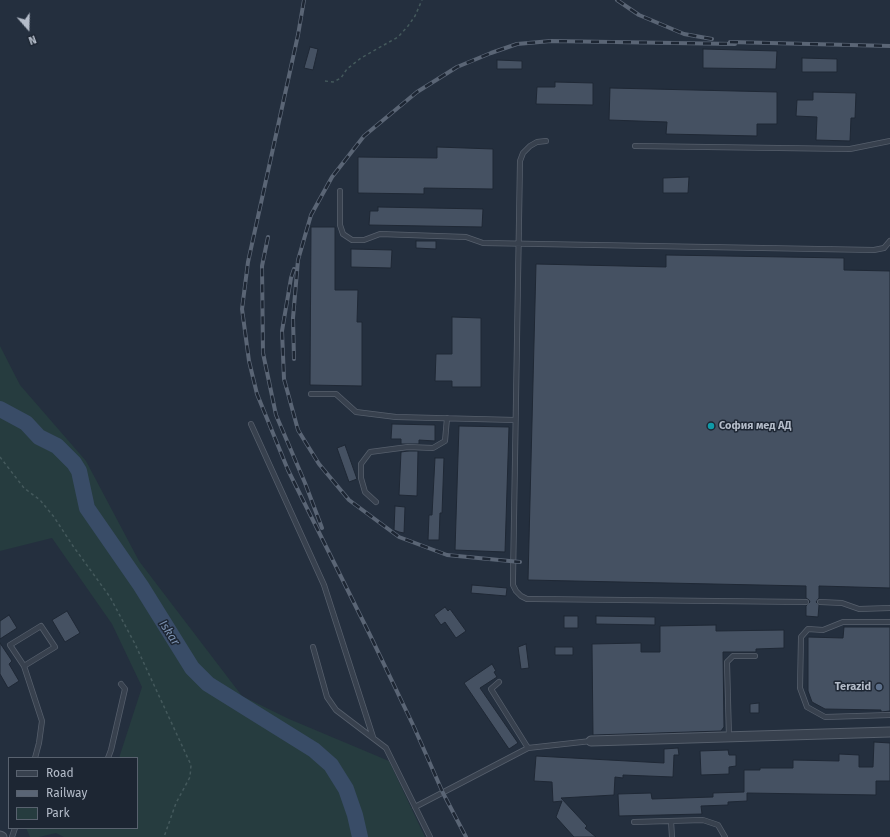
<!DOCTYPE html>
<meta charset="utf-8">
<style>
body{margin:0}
#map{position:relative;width:890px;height:837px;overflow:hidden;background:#242f3e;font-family:"Fira Sans",sans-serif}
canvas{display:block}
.legend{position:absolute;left:8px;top:757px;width:130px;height:72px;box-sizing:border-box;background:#1d2633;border:1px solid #59626f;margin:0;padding:5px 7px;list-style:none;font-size:12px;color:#b4bcc9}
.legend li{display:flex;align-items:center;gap:8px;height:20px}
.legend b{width:20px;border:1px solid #59626f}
.north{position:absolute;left:8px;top:8px;width:40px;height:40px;-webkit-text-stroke:3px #1d2633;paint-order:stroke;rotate:160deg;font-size:11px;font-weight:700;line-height:16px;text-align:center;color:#b4bcc9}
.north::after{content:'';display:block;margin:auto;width:14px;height:18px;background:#b4bcc9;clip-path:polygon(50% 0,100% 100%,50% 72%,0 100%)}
</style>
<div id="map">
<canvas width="890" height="837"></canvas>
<ul class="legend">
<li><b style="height:5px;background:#38414e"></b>Road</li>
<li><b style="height:5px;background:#5a6575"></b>Railway</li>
<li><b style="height:11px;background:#263c3f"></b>Park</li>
</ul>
<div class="north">N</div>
</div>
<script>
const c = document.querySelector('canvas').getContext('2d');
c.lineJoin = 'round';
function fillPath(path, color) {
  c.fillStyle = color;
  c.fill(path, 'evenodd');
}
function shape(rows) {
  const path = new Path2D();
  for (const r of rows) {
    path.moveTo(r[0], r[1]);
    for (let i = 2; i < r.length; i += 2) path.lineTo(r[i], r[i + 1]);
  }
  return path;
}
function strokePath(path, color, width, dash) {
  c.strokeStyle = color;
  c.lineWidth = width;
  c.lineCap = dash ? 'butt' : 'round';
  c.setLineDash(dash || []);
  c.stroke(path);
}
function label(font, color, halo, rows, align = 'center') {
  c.font = font + ' "Fira Sans",sans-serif';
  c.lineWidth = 3;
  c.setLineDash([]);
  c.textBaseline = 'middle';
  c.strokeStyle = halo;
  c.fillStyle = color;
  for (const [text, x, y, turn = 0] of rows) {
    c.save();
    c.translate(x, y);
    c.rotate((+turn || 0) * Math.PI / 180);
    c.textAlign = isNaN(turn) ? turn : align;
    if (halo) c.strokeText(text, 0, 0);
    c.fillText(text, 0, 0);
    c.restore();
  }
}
fillPath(shape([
 [0,346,20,385,86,461,139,561,242,696,289,719,389,761,425,837,64,837,56,833,39,837,30,837,26,828,137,828,137,758,119,758,142,687,112,624,52,538,0,551]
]), '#263c3f');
strokePath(shape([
 [0,409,26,423,39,437,57,446,74,463,79,471,87,508,141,586,192,668,208,684,314,750,331,765,346,789,355,815,360,837]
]), '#394c67', 16);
const building = shape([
 [310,47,318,49,313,70,304,68,310,47],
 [703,49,777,51,776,69,703,68,703,49],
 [802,58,837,59,837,72,802,72,802,58],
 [497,60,522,61,522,69,497,69,497,60],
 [555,82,593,83,593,105,536,104,537,87,555,87,555,82],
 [610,88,777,92,777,124,757,124,757,136,666,134,667,122,609,120,610,88],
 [813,92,856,93,855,118,851,118,850,141,816,140,817,117,796,116,797,100,813,100,813,92],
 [437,147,493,149,493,189,424,188,424,194,358,193,358,157,437,158,437,147],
 [689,177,688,193,663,193,663,178,689,177],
 [378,207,483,209,482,227,369,225,370,211,378,211,378,207],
 [311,227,335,227,335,290,358,290,357,322,362,322,362,386,310,385,311,227],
 [416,241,436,241,436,249,416,248,416,241],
 [351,249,392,250,391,268,351,267,351,249],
 [666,255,844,258,844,270,890,271,890,588,819,586,819,598,816,602,819,605,818,617,806,616,806,606,810,602,809,600,806,598,806,586,528,580,536,264,666,267,666,255],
 [452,317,481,318,481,387,452,387,452,381,435,381,436,354,452,354,452,317],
 [392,424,435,425,435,441,419,440,419,444,401,444,401,439,391,439,392,424],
 [459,426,509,427,505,552,455,550,459,426],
 [345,445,357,479,349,482,337,448,345,445],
 [408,451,418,451,417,496,399,495,401,452,408,451],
 [435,458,444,458,442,513,440,513,439,540,428,540,429,515,432,515,435,458],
 [395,506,405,507,404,533,399,532,394,530,395,506],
 [472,585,507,588,506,596,471,593,472,585],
 [445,607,448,611,450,609,466,631,456,638,445,622,441,625,434,615,445,607],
 [67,611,80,633,65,642,52,620,67,611],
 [9,615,17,628,0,639,0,621,9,615],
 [564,616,578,616,578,628,564,628,564,616],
 [596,616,655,617,655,625,596,624,596,616],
 [716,625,716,631,784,630,784,648,756,649,756,652,723,652,724,727,721,731,593,735,592,644,641,643,641,652,660,652,660,626,716,625],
 [844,627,890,627,890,711,881,712,881,710,825,709,812,702,808,691,808,637,843,638,844,627],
 [0,643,12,661,9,664,19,681,8,688,0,674,0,643],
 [526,644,529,668,521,669,518,647,526,644],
 [555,647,573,647,573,655,555,655,555,647],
 [492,664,496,671,494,672,497,677,480,688,518,743,509,749,464,683,492,664],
 [759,703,759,713,750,713,750,704,759,703],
 [874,742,890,743,890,781,876,781,876,795,747,793,747,801,728,802,728,805,701,806,702,814,619,816,618,794,651,793,652,799,713,797,713,793,744,792,744,770,760,770,760,768,793,768,793,760,839,761,839,754,859,755,859,767,873,767,874,742],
 [678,748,679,755,674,755,673,777,623,775,623,778,615,777,614,795,561,798,587,826,585,828,596,837,574,837,556,817,562,801,553,802,552,782,534,781,536,756,664,763,664,749,678,748],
 [728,750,729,755,736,755,736,766,729,767,729,774,701,775,700,751,728,750]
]);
fillPath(building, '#455162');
strokePath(building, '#1f2835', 1);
const service = shape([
 [546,141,537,142,530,146,523,153,520,161,513,578,513,585,516,591,521,596,527,599,534,599,806,602],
 [635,146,850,149,890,141],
 [340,191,340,225,343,234,352,240,364,240,380,234,466,237,483,243,874,250,884,248,890,241],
 [311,394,336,394,356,412,396,417,515,420],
 [251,424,324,585,373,737],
 [376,502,365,492,361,478,361,464,370,452,408,447,433,448,445,441,447,418],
 [820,602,842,603,859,609,890,608],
 [890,622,843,622,823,630,808,629,801,637,800,688,807,707,825,717,890,715],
 [313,647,327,697,336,710,386,748,430,837],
 [24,666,55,647,41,626,10,645,24,666,42,721,39,743,35,758],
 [499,682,491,689,528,748],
 [729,737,727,662,733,656,755,656],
 [108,758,111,750,125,689,121,684],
 [415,807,528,748,591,741],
 [671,821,672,837],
 [634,822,703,820,718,825,725,837],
 [12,837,15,828]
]);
const minor = shape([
 [591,741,890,732],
 [0,836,2,837]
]);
strokePath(service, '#565f6c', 6);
strokePath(minor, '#565f6c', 11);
strokePath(shape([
 [325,81,333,82,341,78,347,69,361,58,398,37,408,26,415,16,422,0],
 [0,457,24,488,40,500,54,517,73,546,110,597,135,644,191,765,190,777,176,803,164,837]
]), '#44595c', 1.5, [3, 3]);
strokePath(service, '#38414e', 4.5);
strokePath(minor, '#38414e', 9);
const rail = shape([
 [304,0,298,35,248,262,242,309,249,361,257,394,288,470,370,635,414,727,443,793,466,837],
 [617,0,639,15,684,34,712,39],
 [730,42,890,46],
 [268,237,262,266,263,353,276,415,305,483,322,528],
 [294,269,291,278,282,331,284,379,298,430,319,464,349,500,399,537,447,555,520,562],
 [294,359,293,318,298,260,311,215,332,177,364,136,417,92,457,67,491,53,517,44,551,41,735,44]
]);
strokePath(rail, '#5a6575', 4);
strokePath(rail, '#1d2633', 2.5, [8]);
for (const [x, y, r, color] of [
 [711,426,4,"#0f9aa8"],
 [879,687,4,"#5c6f8a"]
]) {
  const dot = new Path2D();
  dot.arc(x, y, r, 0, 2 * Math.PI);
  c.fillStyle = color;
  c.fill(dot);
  strokePath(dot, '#1d2633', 1.5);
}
label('bold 11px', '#b4bcc9', '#1d2633', [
 ["София мед АД",719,426],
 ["Terazid",871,687,"right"]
], 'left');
label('italic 12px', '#7c92b1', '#1d2633', [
 ["Iskar",169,633,57]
]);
</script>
